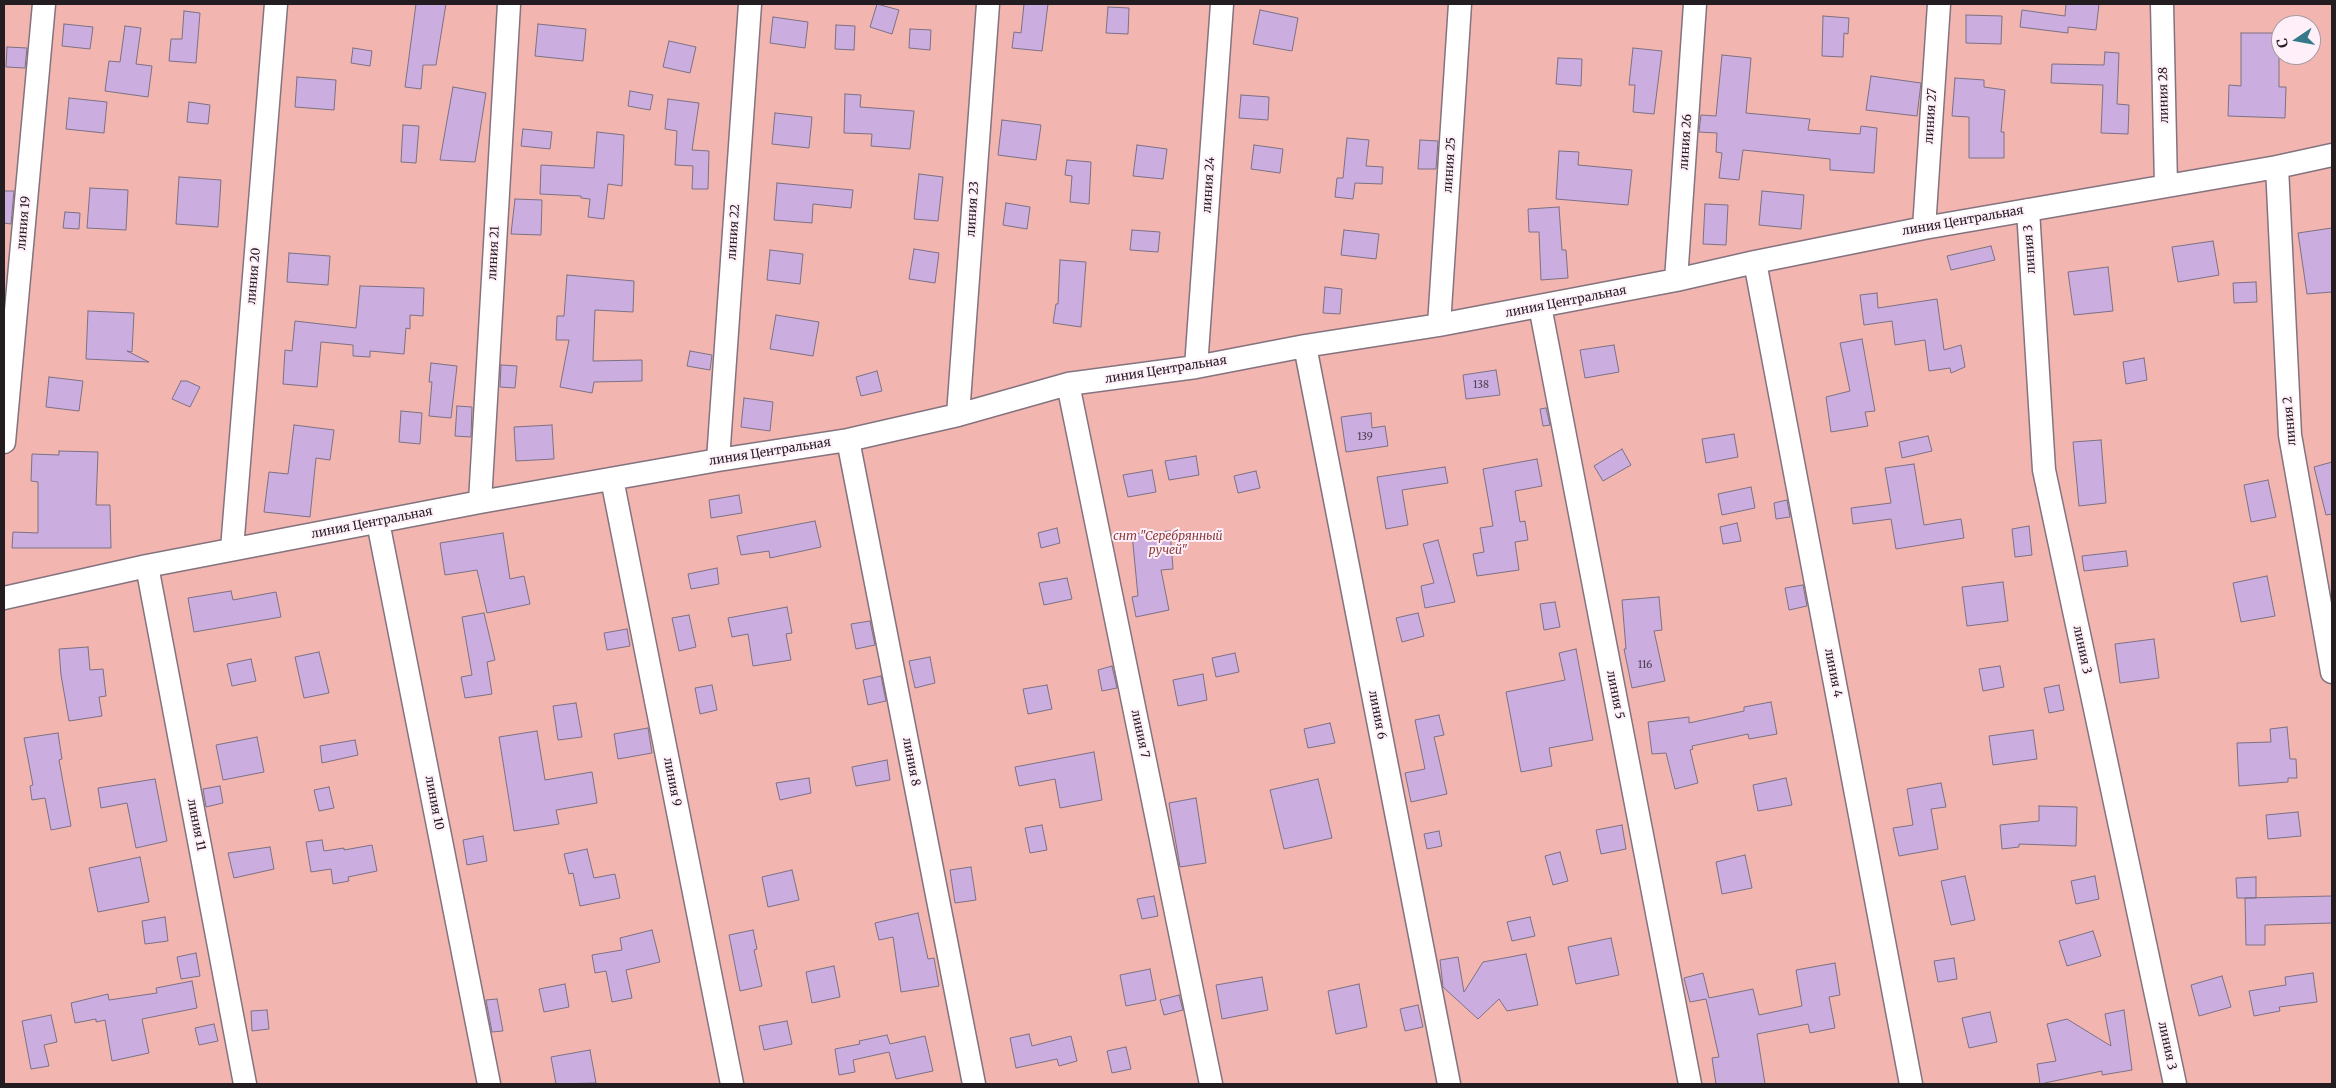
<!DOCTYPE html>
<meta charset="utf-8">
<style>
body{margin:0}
#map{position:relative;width:2336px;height:1088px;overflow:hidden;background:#feeff9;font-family:Merriweather,serif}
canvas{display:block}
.frame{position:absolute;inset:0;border:5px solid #231c21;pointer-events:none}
.north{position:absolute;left:2271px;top:15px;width:50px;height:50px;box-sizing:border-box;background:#feeff9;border:1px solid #a69ba3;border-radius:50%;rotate:258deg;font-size:14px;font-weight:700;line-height:20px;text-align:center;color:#231c21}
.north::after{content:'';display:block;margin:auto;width:18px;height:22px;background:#367a89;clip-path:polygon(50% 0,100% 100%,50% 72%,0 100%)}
</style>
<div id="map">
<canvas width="2336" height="1088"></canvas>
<div class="frame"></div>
<div class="north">С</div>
</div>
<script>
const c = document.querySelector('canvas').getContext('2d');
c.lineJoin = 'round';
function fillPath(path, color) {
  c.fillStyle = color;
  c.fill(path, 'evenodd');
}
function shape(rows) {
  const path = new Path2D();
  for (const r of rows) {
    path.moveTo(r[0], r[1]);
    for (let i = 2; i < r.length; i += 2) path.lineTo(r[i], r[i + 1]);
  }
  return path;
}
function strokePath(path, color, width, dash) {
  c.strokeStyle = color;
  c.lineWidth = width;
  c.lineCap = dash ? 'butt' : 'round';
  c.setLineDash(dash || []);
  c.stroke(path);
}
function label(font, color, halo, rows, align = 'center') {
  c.font = font + ' Merriweather,serif';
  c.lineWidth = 4;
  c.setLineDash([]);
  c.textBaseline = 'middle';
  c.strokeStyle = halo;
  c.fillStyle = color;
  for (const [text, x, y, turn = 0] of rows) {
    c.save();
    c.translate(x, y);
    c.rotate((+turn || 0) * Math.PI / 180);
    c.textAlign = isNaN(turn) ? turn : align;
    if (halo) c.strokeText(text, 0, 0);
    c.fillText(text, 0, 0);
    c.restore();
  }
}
fillPath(shape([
 [4,4,2332,4,2332,1084,4,1084],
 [2281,25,2311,25,2311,55,2281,55]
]), '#f3b5b0');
const building = shape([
 [416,4,446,4,436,65,423,65,421,89,405,87,416,4],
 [877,4,899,10,892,34,870,27,877,4],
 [1024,4,1048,4,1042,51,1012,48,1014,32,1021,33,1024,4],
 [2066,4,2099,4,2096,30,2068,27,2068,33,2020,27,2022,10,2065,16,2066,4],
 [1108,7,1129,8,1128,34,1106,33,1108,7],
 [1260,10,1298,18,1292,51,1253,44,1260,10],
 [184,11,200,13,196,63,169,61,171,39,182,39,184,11],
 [1966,15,2002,16,2001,44,1966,43,1966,15],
 [1823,16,1849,18,1848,34,1844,33,1843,57,1822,56,1823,16],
 [773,17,808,22,805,48,770,43,773,17],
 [64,24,93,27,90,49,62,46,64,24],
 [538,24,586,29,583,61,535,56,538,24],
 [836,25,855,26,854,50,835,49,836,25],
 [125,26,141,28,136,64,152,66,148,97,105,91,109,61,120,62,125,26],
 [910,29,931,30,930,50,909,48,910,29],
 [2241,33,2279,33,2279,87,2286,87,2285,118,2228,116,2229,85,2241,86,2241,33],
 [669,41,696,47,690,73,663,67,669,41],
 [7,47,27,48,25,68,6,67,7,47],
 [353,48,372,51,370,66,351,63,353,48],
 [1633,48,1662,51,1654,114,1633,112,1635,85,1629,85,1633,48],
 [2105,52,2119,53,2117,104,2129,105,2128,134,2101,133,2103,85,2051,83,2052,64,2104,65,2105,52],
 [1722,55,1751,58,1746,113,1810,119,1808,130,1860,134,1861,126,1877,128,1874,173,1830,170,1830,159,1743,150,1739,180,1719,178,1722,153,1716,152,1717,133,1699,132,1701,115,1716,116,1722,55],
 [1558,58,1582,59,1581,86,1556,84,1558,58],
 [1871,76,1921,83,1917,116,1866,110,1871,76],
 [297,77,336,80,334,110,295,107,297,77],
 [1955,78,1984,80,1984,87,2005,90,2001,132,2004,132,2004,158,1969,158,1969,117,1952,116,1955,78],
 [453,87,486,93,475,162,440,160,453,87],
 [630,91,653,95,650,110,628,106,630,91],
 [845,94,861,95,860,107,914,111,910,149,871,146,872,134,844,133,845,94],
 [1241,95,1269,97,1268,120,1239,118,1241,95],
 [69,98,107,102,104,133,66,129,69,98],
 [668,99,699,103,692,150,709,151,708,189,692,189,693,166,675,165,677,131,665,129,668,99],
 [189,102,210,105,208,124,187,122,189,102],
 [775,113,812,117,809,148,772,144,775,113],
 [1002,120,1041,125,1036,160,998,155,1002,120],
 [403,125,419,126,416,163,401,162,403,125],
 [523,129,552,132,550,149,521,146,523,129],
 [597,132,624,135,622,186,608,184,604,219,588,217,590,199,581,198,581,196,540,194,541,165,594,168,597,132],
 [1347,138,1369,140,1366,166,1383,167,1382,184,1355,183,1353,199,1335,197,1337,178,1343,178,1347,138],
 [1420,140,1438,141,1436,169,1418,169,1420,140],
 [1137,145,1167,149,1163,179,1133,176,1137,145],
 [1254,145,1283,149,1280,173,1251,169,1254,145],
 [1559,151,1579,152,1578,165,1632,170,1628,205,1556,199,1559,151],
 [1067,160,1091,162,1089,204,1070,202,1072,176,1065,175,1067,160],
 [919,174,943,177,938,221,914,219,919,174],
 [179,177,221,180,218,227,176,224,179,177],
 [777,183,853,190,851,208,813,204,812,223,774,220,777,183],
 [90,188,128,190,126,230,87,228,90,188],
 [4,191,14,191,11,224,4,223,4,191],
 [1762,191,1804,195,1801,229,1759,225,1762,191],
 [515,199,542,200,541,235,511,234,515,199],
 [1006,203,1030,207,1027,229,1003,225,1006,203],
 [1705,204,1728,205,1726,245,1703,244,1705,204],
 [1559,207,1562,250,1566,250,1568,278,1541,280,1539,232,1529,232,1528,209,1559,207],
 [65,212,80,213,79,229,63,228,65,212],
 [2332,228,2332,292,2307,294,2298,233,2332,228],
 [1132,230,1160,232,1158,252,1130,250,1132,230],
 [1344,230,1379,234,1376,259,1341,255,1344,230],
 [2213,241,2219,275,2178,282,2172,247,2213,241],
 [1991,246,1995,260,1951,270,1947,256,1991,246],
 [914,249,939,253,935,283,909,279,914,249],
 [770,250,803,254,800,284,767,280,770,250],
 [289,253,330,256,328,285,287,282,289,253],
 [1060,260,1086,262,1081,327,1053,323,1056,304,1058,304,1060,260],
 [2108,267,2113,311,2074,315,2068,272,2108,267],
 [567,275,634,281,633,312,595,310,593,361,642,360,642,381,594,382,592,393,560,387,569,340,556,340,557,316,564,316,567,275],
 [2256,282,2257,302,2234,303,2233,283,2256,282],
 [360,286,424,288,423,316,410,315,410,329,406,328,404,354,370,351,370,357,353,356,353,345,321,342,317,387,283,384,285,350,292,351,295,321,356,328,360,286],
 [1325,287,1342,289,1340,314,1323,313,1325,287],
 [1877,293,1878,308,1937,299,1944,350,1961,345,1965,367,1951,373,1950,368,1929,371,1925,340,1895,345,1892,321,1864,325,1860,295,1877,293],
 [88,311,134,313,132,352,127,351,149,362,86,359,88,311],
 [776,315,819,322,813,356,770,349,776,315],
 [1862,339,1875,411,1865,412,1868,426,1831,432,1826,397,1850,391,1840,343,1862,339],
 [1614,345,1619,372,1585,378,1580,350,1614,345],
 [690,351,712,355,710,370,687,366,690,351],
 [2144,358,2147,380,2126,384,2123,362,2144,358],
 [431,363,457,366,451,418,429,416,432,382,429,382,431,363],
 [501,365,517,366,515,388,500,387,501,365],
 [1496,370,1500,395,1466,399,1463,375,1496,370],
 [877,371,882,391,861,396,856,377,877,371],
 [49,377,83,381,79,411,46,407,49,377],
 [181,381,187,381,200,387,190,407,172,399,181,381],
 [744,398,773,402,770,431,741,427,744,398],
 [457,406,472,407,471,437,455,436,457,406],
 [1546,408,1550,425,1543,426,1540,409,1546,408],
 [401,411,422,413,420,444,399,442,401,411],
 [1371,413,1372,428,1385,426,1388,446,1346,452,1341,417,1371,413],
 [294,425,334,430,330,460,316,458,310,517,264,512,269,472,288,474,294,425],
 [552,425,554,459,516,461,514,427,552,425],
 [1734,434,1738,457,1706,463,1702,439,1734,434],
 [1928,436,1932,451,1902,458,1899,442,1928,436],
 [2101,440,2106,503,2079,506,2073,442,2101,440],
 [1622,449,1631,465,1603,481,1594,466,1622,449],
 [59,451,98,452,96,505,110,505,111,548,12,548,13,532,38,533,38,482,31,481,32,454,59,455,59,451],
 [1196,456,1199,475,1169,480,1165,461,1196,456],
 [1537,459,1542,486,1515,491,1520,522,1525,521,1528,540,1515,542,1519,570,1477,576,1473,554,1484,552,1480,528,1493,526,1483,469,1537,459],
 [2332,462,2332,514,2326,515,2314,467,2332,462],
 [1914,464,1924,525,1961,519,1964,538,1896,549,1891,519,1853,524,1851,508,1891,503,1885,468,1914,464],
 [1445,467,1448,483,1402,490,1408,525,1386,529,1377,477,1445,467],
 [1152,470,1156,492,1128,497,1123,475,1152,470],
 [1256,471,1260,488,1238,493,1234,476,1256,471],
 [2268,480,2276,517,2251,522,2244,485,2268,480],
 [1751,487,1755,508,1722,515,1718,494,1751,487],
 [739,495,742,513,711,518,709,500,739,495],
 [1787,500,1790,517,1776,519,1774,503,1787,500],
 [815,521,821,547,770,558,769,551,741,555,737,536,815,521],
 [1737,523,1741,541,1723,544,1720,527,1737,523],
 [2029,526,2032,555,2015,557,2012,529,2029,526],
 [1057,528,1060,543,1041,548,1038,533,1057,528],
 [1170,531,1173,569,1161,570,1169,610,1136,617,1132,597,1138,596,1132,534,1170,531],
 [503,533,510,579,524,576,530,604,487,613,477,570,445,575,440,543,503,533],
 [1438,540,1455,602,1425,608,1421,586,1434,583,1423,544,1438,540],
 [2126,551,2128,566,2084,571,2082,556,2126,551],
 [717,568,719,584,691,589,688,574,717,568],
 [2267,576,2275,616,2241,622,2233,583,2267,576],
 [1067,578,1072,599,1044,605,1039,583,1067,578],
 [2003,582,2008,621,1967,626,1962,587,2003,582],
 [1803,585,1807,606,1789,610,1785,588,1803,585],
 [231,591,233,600,276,592,281,617,194,632,188,598,231,591],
 [1659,597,1662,630,1654,631,1665,681,1632,688,1624,649,1626,649,1622,600,1659,597],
 [1555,602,1560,627,1544,630,1540,604,1555,602],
 [787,607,792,633,786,634,791,660,753,666,748,634,732,637,728,618,787,607],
 [484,613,495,660,487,662,492,694,465,698,461,677,472,675,462,617,484,613],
 [1418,613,1424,636,1402,642,1396,618,1418,613],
 [689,615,696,647,679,651,672,618,689,615],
 [870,621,875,645,856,649,851,624,870,621],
 [627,629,630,646,607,650,604,633,627,629],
 [2154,639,2159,678,2120,683,2115,644,2154,639],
 [88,647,90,670,103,669,106,696,99,697,102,716,69,721,61,675,59,649,88,647],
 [1576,649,1593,740,1549,748,1552,766,1521,772,1506,692,1565,680,1559,653,1576,649],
 [319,652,329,693,304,698,295,657,319,652],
 [1235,653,1239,672,1216,677,1212,658,1235,653],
 [930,657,935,683,915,688,909,661,930,657],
 [251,659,256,681,232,686,227,664,251,659],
 [1112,666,1117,688,1102,691,1098,670,1112,666],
 [2000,666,2004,687,1983,691,1979,669,2000,666],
 [1203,674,1207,700,1178,706,1173,680,1203,674],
 [881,676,886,701,868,705,863,680,881,676],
 [712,685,717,710,700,714,695,688,712,685],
 [1047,685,1052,709,1028,714,1023,689,1047,685],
 [2059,685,2064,710,2049,713,2044,688,2059,685],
 [1771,702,1777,734,1749,739,1748,734,1692,746,1693,749,1690,750,1698,783,1675,789,1666,753,1652,754,1648,722,1689,717,1689,723,1744,711,1744,707,1771,702],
 [576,703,582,737,558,740,553,706,576,703],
 [1439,715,1444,735,1434,737,1447,794,1411,802,1405,773,1425,769,1415,720,1439,715],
 [1330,723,1335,743,1308,748,1304,729,1330,723],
 [2287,727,2290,759,2296,759,2297,778,2288,778,2288,782,2239,786,2237,743,2271,742,2270,729,2287,727],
 [648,728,652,753,618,759,614,734,648,728],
 [2033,730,2037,759,1993,765,1989,736,2033,730],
 [537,731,545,780,592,772,597,803,556,810,559,824,514,831,499,737,537,731],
 [58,733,62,759,59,760,71,826,51,830,45,798,32,800,30,786,33,785,24,738,58,733],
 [257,737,264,772,223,780,216,745,257,737],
 [355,740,358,755,322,763,320,746,355,740],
 [1094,752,1102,800,1060,808,1055,779,1019,786,1015,767,1094,752],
 [887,760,890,780,856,786,852,767,887,760],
 [809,778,811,793,780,800,776,783,809,778],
 [1786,778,1792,805,1758,811,1753,785,1786,778],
 [155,779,167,841,136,848,127,803,101,808,98,788,155,779],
 [1318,779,1332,838,1284,849,1270,790,1318,779],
 [1941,783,1946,807,1931,809,1938,849,1899,856,1893,828,1913,825,1907,789,1941,783],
 [220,786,223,803,206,807,203,789,220,786],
 [329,787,334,808,319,811,314,790,329,787],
 [1196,798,1206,863,1180,867,1169,803,1196,798],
 [2039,806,2077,807,2076,846,2019,844,2019,847,2002,849,2000,825,2039,821,2039,806],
 [2298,812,2301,836,2268,839,2266,815,2298,812],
 [1042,825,1047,850,1030,853,1025,828,1042,825],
 [1622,825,1626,849,1601,854,1596,830,1622,825],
 [1439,831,1442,846,1427,849,1424,834,1439,831],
 [483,836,487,861,467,865,463,840,483,836],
 [322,840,324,851,344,848,344,850,372,845,377,871,348,877,349,881,333,884,331,869,311,872,306,842,322,840],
 [270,847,274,869,234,878,228,853,270,847],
 [587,849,594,878,615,874,620,898,580,906,573,873,569,874,564,854,587,849],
 [1560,852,1568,881,1553,885,1545,856,1560,852],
 [1745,855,1752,888,1722,894,1716,862,1745,855],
 [140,857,149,902,98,912,89,868,140,857],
 [971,867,976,900,955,903,950,870,971,867],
 [792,870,799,900,768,907,762,877,792,870],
 [1965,876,1975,920,1951,925,1941,881,1965,876],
 [2095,876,2099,899,2076,904,2071,881,2095,876],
 [2256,877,2256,898,2237,898,2236,878,2256,877],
 [1154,896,1158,916,1142,919,1137,899,1154,896],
 [2332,896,2332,923,2265,925,2265,945,2246,945,2245,898,2332,896],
 [918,913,928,959,934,958,939,986,901,992,893,937,879,940,875,923,918,913],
 [165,917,168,941,145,944,142,921,165,917],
 [1530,917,1535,936,1512,941,1507,922,1530,917],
 [652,930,660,962,626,970,632,998,612,1002,606,971,595,973,592,955,622,950,620,938,652,930],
 [753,930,757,949,754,950,762,986,740,991,729,935,753,930],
 [2093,931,2101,956,2067,966,2059,941,2093,931],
 [1611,938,1619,975,1576,984,1568,947,1611,938],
 [196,953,200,976,181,979,177,957,196,953],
 [1526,954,1538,1005,1507,1011,1499,999,1478,1019,1443,987,1440,960,1458,957,1464,992,1483,962,1526,954],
 [1954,958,1957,979,1938,982,1934,961,1954,958],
 [1835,963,1840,995,1829,997,1835,1028,1810,1033,1808,1024,1757,1034,1765,1084,1716,1084,1712,1058,1719,1057,1706,999,1690,1002,1684,978,1703,973,1709,998,1753,989,1759,1015,1802,1006,1796,970,1835,963],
 [834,966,840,997,812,1003,806,972,834,966],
 [1150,969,1156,1000,1126,1006,1120,975,1150,969],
 [2313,973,2317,1002,2279,1007,2280,1011,2254,1016,2249,991,2286,985,2285,977,2313,973],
 [2222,976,2231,1007,2199,1016,2191,985,2222,976],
 [1262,977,1268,1010,1222,1019,1216,985,1262,977],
 [192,981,197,1008,142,1019,149,1053,112,1061,105,1020,96,1022,96,1019,75,1023,71,1003,108,994,109,1000,157,993,156,988,192,981],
 [565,984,569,1007,544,1012,539,989,565,984],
 [1359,984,1367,1027,1336,1034,1328,991,1359,984],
 [1179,995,1183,1010,1164,1015,1160,1000,1179,995],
 [497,999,503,1031,492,1032,486,1000,497,999],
 [1418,1005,1423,1027,1405,1031,1400,1009,1418,1005],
 [267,1010,269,1029,252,1031,251,1011,267,1010],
 [2124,1010,2132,1070,2102,1075,2102,1071,2040,1084,2037,1064,2056,1061,2047,1024,2067,1019,2111,1046,2105,1014,2124,1010],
 [1990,1012,1997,1042,1969,1048,1962,1018,1990,1012],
 [51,1015,57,1042,44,1045,49,1066,31,1069,22,1021,51,1015],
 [787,1021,792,1044,764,1050,759,1026,787,1021],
 [214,1024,218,1041,199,1045,195,1028,214,1024],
 [1029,1034,1032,1046,1071,1036,1077,1061,1059,1066,1057,1059,1016,1068,1010,1038,1029,1034],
 [887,1035,890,1044,925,1036,933,1071,896,1079,889,1052,853,1060,855,1072,839,1075,835,1049,860,1044,859,1041,887,1035],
 [1126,1047,1131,1069,1112,1073,1107,1051,1126,1047],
 [590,1050,596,1083,556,1084,551,1057,590,1050]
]);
fillPath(building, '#cbaddf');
strokePath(building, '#7c7283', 1);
const minor = shape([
 [2162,4,2166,186],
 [2277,167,2290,435,2332,672],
 [2028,210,2044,470,2175,1084],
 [1924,228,1939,4],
 [1755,262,1911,1084],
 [1676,280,1695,4],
 [1540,306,1690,1084],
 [1439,325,1460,4],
 [1305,346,1449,1084],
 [1196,367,1222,4],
 [1068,384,1211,1084],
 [958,415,988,4],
 [848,440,974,1084],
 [4,442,44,4],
 [718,460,750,4],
 [612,479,732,1084],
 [480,502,509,4],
 [378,522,489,1084],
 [232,549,276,4],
 [147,566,245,1084],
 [4,598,147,566,480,502,718,460,848,440,958,415,1068,384,1196,367,1305,346,1439,325,1676,280,1755,262,1924,228,2277,167,2332,155]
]);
strokePath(minor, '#84737f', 25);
strokePath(minor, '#fff', 22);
label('10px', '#4d4050', null, [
 ["138",1481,385],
 ["139",1365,437],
 ["116",1645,665]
]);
label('12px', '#231c21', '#feeff9', [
 ["линия 28",2164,95,-91],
 ["линия 27",1931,116,-86],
 ["линия 26",1686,142,-86],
 ["линия 25",1450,165,-86],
 ["линия 24",1209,185,-86],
 ["линия 23",973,209,-86],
 ["линия Центральная",1963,221,-10],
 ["линия 19",24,223,-85],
 ["линия 22",734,232,-86],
 ["линия 3",2030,249,-94],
 ["линия 21",494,253,-87],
 ["линия 20",254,276,-85],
 ["линия Центральная",1566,302,-11],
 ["линия Центральная",1166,370,-9],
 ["линия 2",2290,421,-95],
 ["линия Центральная",770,452,-9],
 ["линия Центральная",372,523,-11],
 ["линия 3",2082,650,78],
 ["линия 4",1833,673,79],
 ["линия 5",1615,695,79],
 ["линия 6",1377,715,79],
 ["линия 7",1140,734,78],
 ["линия 8",911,762,79],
 ["линия 9",672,782,79],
 ["линия 10",434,803,79],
 ["линия 11",196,825,79],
 ["линия 3",2167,1046,78]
]);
label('italic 12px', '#893c39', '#feeff9', [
 ["снт \"Серебрянный",1168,537],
 ["ручей\"",1168,551]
]);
</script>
